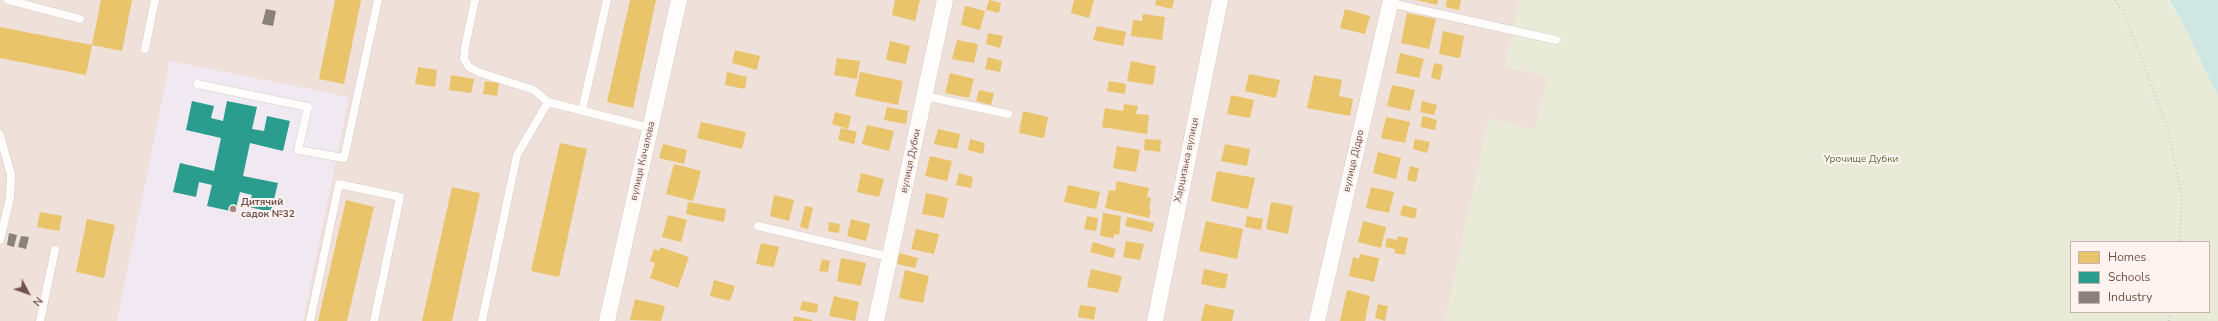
<!DOCTYPE html>
<meta charset="utf-8">
<style>
body{margin:0}
#map{position:relative;width:2218px;height:321px;overflow:hidden;background:#f6efeb;font-family:"Nunito Sans",sans-serif}
canvas{display:block}
.legend{position:absolute;left:2070px;top:241px;width:140px;height:72px;box-sizing:border-box;background:#fef3ee;border:1px solid #c6b2ae;margin:0;padding:5px 7px;list-style:none;font-size:12px;color:#73514d}
.legend li{display:flex;align-items:center;gap:8px;height:20px}
.legend b{width:20px;border:1px solid #c6b2ae}
.north{position:absolute;left:8px;top:273px;width:40px;height:40px;-webkit-text-stroke:3px #fef3ee;paint-order:stroke;rotate:131deg;font-size:11px;font-weight:700;line-height:16px;text-align:center;color:#73514d}
.north::after{content:'';display:block;margin:auto;width:14px;height:18px;background:#73514d;clip-path:polygon(50% 0,100% 100%,50% 72%,0 100%)}
</style>
<div id="map">
<canvas width="2218" height="321"></canvas>
<ul class="legend">
<li><b style="height:11px;background:#e9c46a"></b>Homes</li>
<li><b style="height:11px;background:#2a9d8f"></b>Schools</li>
<li><b style="height:11px;background:#8a817c"></b>Industry</li>
</ul>
<div class="north">N</div>
</div>
<script>
const c = document.querySelector('canvas').getContext('2d');
c.lineJoin = 'round';
function fillPath(path, color) {
  c.fillStyle = color;
  c.fill(path, 'evenodd');
}
function shape(rows) {
  const path = new Path2D();
  for (const r of rows) {
    path.moveTo(r[0], r[1]);
    for (let i = 2; i < r.length; i += 2) path.lineTo(r[i], r[i + 1]);
  }
  return path;
}
function strokePath(path, color, width, dash) {
  c.strokeStyle = color;
  c.lineWidth = width;
  c.lineCap = dash ? 'butt' : 'round';
  c.setLineDash(dash || []);
  c.stroke(path);
}
function label(font, color, halo, rows, align = 'center') {
  c.font = font + ' "Nunito Sans",sans-serif';
  c.lineWidth = 4;
  c.setLineDash([]);
  c.textBaseline = 'middle';
  c.strokeStyle = halo;
  c.fillStyle = color;
  for (const [text, x, y, turn = 0] of rows) {
    c.save();
    c.translate(x, y);
    c.rotate((+turn || 0) * Math.PI / 180);
    c.textAlign = isNaN(turn) ? turn : align;
    if (halo) c.strokeText(text, 0, 0);
    c.fillText(text, 0, 0);
    c.restore();
  }
}
fillPath(shape([
 [0,0,1520,0,1505,66,1548,76,1535,130,1489,119,1445,321,0,321]
]), '#efe0d9');
fillPath(shape([
 [170,61,349,97,303,321,117,321]
]), '#f0e9f2');
fillPath(shape([
 [1520,0,2167,0,2182,21,2206,70,2218,80,2218,321,1445,321,1489,119,1535,130,1548,76,1505,66],
 [2071,242,2209,242,2209,312,2071,312]
]), '#e8ebd7');
fillPath(shape([
 [2169,0,2218,0,2218,96,2182,21]
]), '#cee7e3');
fillPath(shape([
 [101,0,132,0,122,51,92,45],
 [335,0,361,0,344,84,319,79],
 [630,0,656,0,633,108,607,102],
 [895,0,920,0,915,21,892,15],
 [989,0,1001,3,999,13,986,10],
 [1074,0,1094,0,1089,18,1071,13],
 [1156,0,1174,0,1172,9,1155,5],
 [1416,0,1438,0,1437,5],
 [1447,0,1461,0,1459,10,1445,7],
 [965,6,985,11,980,30,961,25],
 [1345,9,1370,16,1365,34,1340,28],
 [1407,13,1436,19,1429,49,1401,43],
 [1143,14,1165,17,1162,40,1131,36,1133,20,1142,21],
 [1097,26,1126,32,1123,46,1093,40],
 [0,27,92,45,86,75,0,58],
 [1443,31,1464,36,1460,58,1439,54],
 [988,33,1003,36,1000,48,986,44],
 [957,40,978,44,974,63,952,59],
 [890,41,910,46,906,64,886,60],
 [735,50,760,56,757,70,732,63],
 [1400,53,1424,59,1419,78,1396,73],
 [988,57,1002,61,1000,72,985,69],
 [837,58,860,61,857,79,834,75],
 [1131,61,1156,66,1153,85,1127,81],
 [1434,63,1443,65,1440,80,1431,78],
 [418,67,437,70,435,87,415,84],
 [727,72,747,77,745,89,725,85],
 [860,72,903,81,898,105,855,96],
 [950,73,974,79,969,98,945,93],
 [1249,74,1280,80,1276,98,1245,91],
 [451,75,474,79,471,93,449,90],
 [1314,75,1342,80,1339,96,1353,99,1350,116,1307,108],
 [485,81,499,83,497,96,483,94],
 [1109,81,1126,84,1125,94,1107,91],
 [1392,85,1415,90,1410,111,1387,106],
 [979,90,994,93,991,105,976,101],
 [1231,95,1254,100,1250,118,1227,114],
 [1422,101,1437,105,1434,115,1420,112],
 [1124,104,1138,106,1136,114,1149,115,1147,134,1102,127,1105,108,1123,111],
 [887,107,908,111,906,124,884,120],
 [1023,111,1048,117,1044,138,1019,133],
 [835,112,851,116,848,129,832,124],
 [1423,116,1437,120,1435,130,1420,127],
 [1386,117,1410,122,1405,143,1381,138],
 [701,122,746,132,742,149,697,138],
 [867,125,894,131,889,151,862,144],
 [841,128,857,132,854,144,838,140],
 [938,129,960,134,957,149,934,144],
 [970,139,985,143,983,154,968,150],
 [1145,139,1161,140,1160,152,1144,150],
 [1415,139,1430,142,1427,153,1413,149],
 [560,143,587,149,559,277,531,271],
 [663,144,687,150,684,164,659,158],
 [1225,144,1250,149,1247,166,1221,161],
 [1117,146,1140,150,1136,172,1113,168],
 [1378,152,1401,158,1396,179,1373,173],
 [930,156,952,161,947,181,925,176],
 [674,164,701,171,693,201,666,194],
 [1410,166,1419,168,1416,182,1407,180],
 [1217,171,1255,178,1248,209,1211,201],
 [861,173,884,179,879,197,857,192],
 [959,173,973,177,971,188,956,185],
 [1117,181,1149,188,1147,197,1151,198,1149,209,1151,209,1149,218,1105,208,1109,190,1115,191],
 [1068,185,1100,192,1096,209,1064,202],
 [452,187,480,193,452,321,422,321],
 [1371,187,1394,192,1389,213,1366,208],
 [926,193,948,198,944,218,922,214],
 [774,195,794,200,789,221,770,216],
 [346,200,374,207,347,321,318,321],
 [688,202,726,209,724,222,686,214],
 [1271,202,1293,206,1288,234,1266,229],
 [1403,205,1417,209,1415,219,1400,215],
 [805,206,813,208,808,229,800,227],
 [40,212,62,216,59,231,37,227],
 [1103,213,1121,216,1119,235,1114,234,1114,238,1100,236],
 [668,215,687,220,681,242,662,237],
 [1087,216,1098,218,1096,231,1084,229],
 [1247,216,1263,219,1261,230,1245,227],
 [1127,217,1154,223,1152,232,1125,226],
 [87,219,115,225,104,278,76,272],
 [851,219,870,224,866,241,847,236],
 [1206,221,1243,229,1237,259,1199,251],
 [1363,221,1386,227,1381,248,1358,242],
 [829,222,840,224,839,233,828,231],
 [916,229,939,234,934,254,911,249],
 [1398,236,1408,238,1405,255,1394,253,1395,249,1385,247,1387,238,1397,240],
 [1126,241,1144,244,1140,260,1123,257],
 [1093,242,1116,249,1113,258,1090,252],
 [761,243,779,247,774,267,756,264],
 [660,247,689,257,678,288,650,278,655,263,650,261,654,249,659,251],
 [899,253,918,258,915,268,897,264],
 [1360,254,1379,258,1374,282,1349,276,1353,257,1359,259],
 [841,258,866,263,861,286,837,281],
 [822,259,830,261,828,272,819,271],
 [1091,269,1122,276,1118,293,1087,287],
 [1204,269,1228,274,1225,289,1201,284],
 [905,270,929,276,923,303,899,298],
 [714,280,735,286,730,301,710,296],
 [1347,290,1370,296,1365,321,1340,321],
 [834,296,859,302,855,321,829,316],
 [635,299,665,306,661,321,630,320],
 [802,301,818,304,817,313,800,310],
 [1205,304,1234,310,1232,321,1201,321],
 [1378,304,1388,306,1385,321,1375,318],
 [1080,305,1096,307,1094,320,1078,317],
 [794,316,812,320,812,321,793,321]
]), '#e9c46a');
fillPath(shape([
 [192,101,214,106,211,118,223,121,227,101,257,107,252,129,264,131,267,116,290,121,283,151,250,143,243,176,278,183,271,212,249,207,252,195,240,192,235,212,207,206,212,185,199,182,196,197,173,192,180,163,214,171,221,138,186,130]
]), '#2a9d8f');
fillPath(shape([
 [266,9,276,11,273,26,262,24],
 [9,233,17,235,14,247,7,245],
 [21,236,29,237,26,249,18,247]
]), '#8a817c');
const service = shape([
 [8,0,80,19],
 [475,0,465,47,464,59,469,67,478,72,534,90,548,102,650,128],
 [1390,3,1556,40],
 [145,49,155,0],
 [197,84,308,107,298,150,344,158,378,0],
 [925,96,1008,114],
 [582,111,607,0],
 [0,135,11,175,10,198,0,240],
 [758,226,890,257],
 [40,321,55,250],
 [310,321,339,184,400,197,374,321],
 [482,321,517,155,548,102]
]);
const minor = shape([
 [607,321,679,0],
 [876,321,945,0],
 [1155,321,1220,0],
 [1317,321,1391,0]
]);
strokePath(service, '#d5cbc8', 9);
strokePath(minor, '#d5cbc8', 17);
strokePath(shape([
 [2115,0,2125,15,2168,130,2182,197,2180,242],
 [2169,321,2170,312]
]), '#d7cdcb', 2.5, [1, 3]);
strokePath(service, '#fefdfc', 8);
strokePath(minor, '#fefdfc', 16);
for (const [x, y, r, color] of [
 [233,209,4,"#a18884"]
]) {
  const dot = new Path2D();
  dot.arc(x, y, r, 0, 2 * Math.PI);
  c.fillStyle = color;
  c.fill(dot);
  strokePath(dot, '#fef3ee', 1.5);
}
label('10px', '#73514d', '#fef3ee', [
 ["Харцизька вулиця",1187,160,-78],
 ["вулиця Качалова",643,161,-77],
 ["вулиця Дубки",911,161,-78],
 ["вулиця Дідро",1354,161,-77]
]);
label('10px', '#5e7343', '#fef3ee', [
 ["Урочище Дубки",1861,160]
]);
label('bold 10px', '#73514d', '#fef3ee', [
 ["Дитячий",241,203],
 ["садок №32",241,215]
], 'left');
</script>
